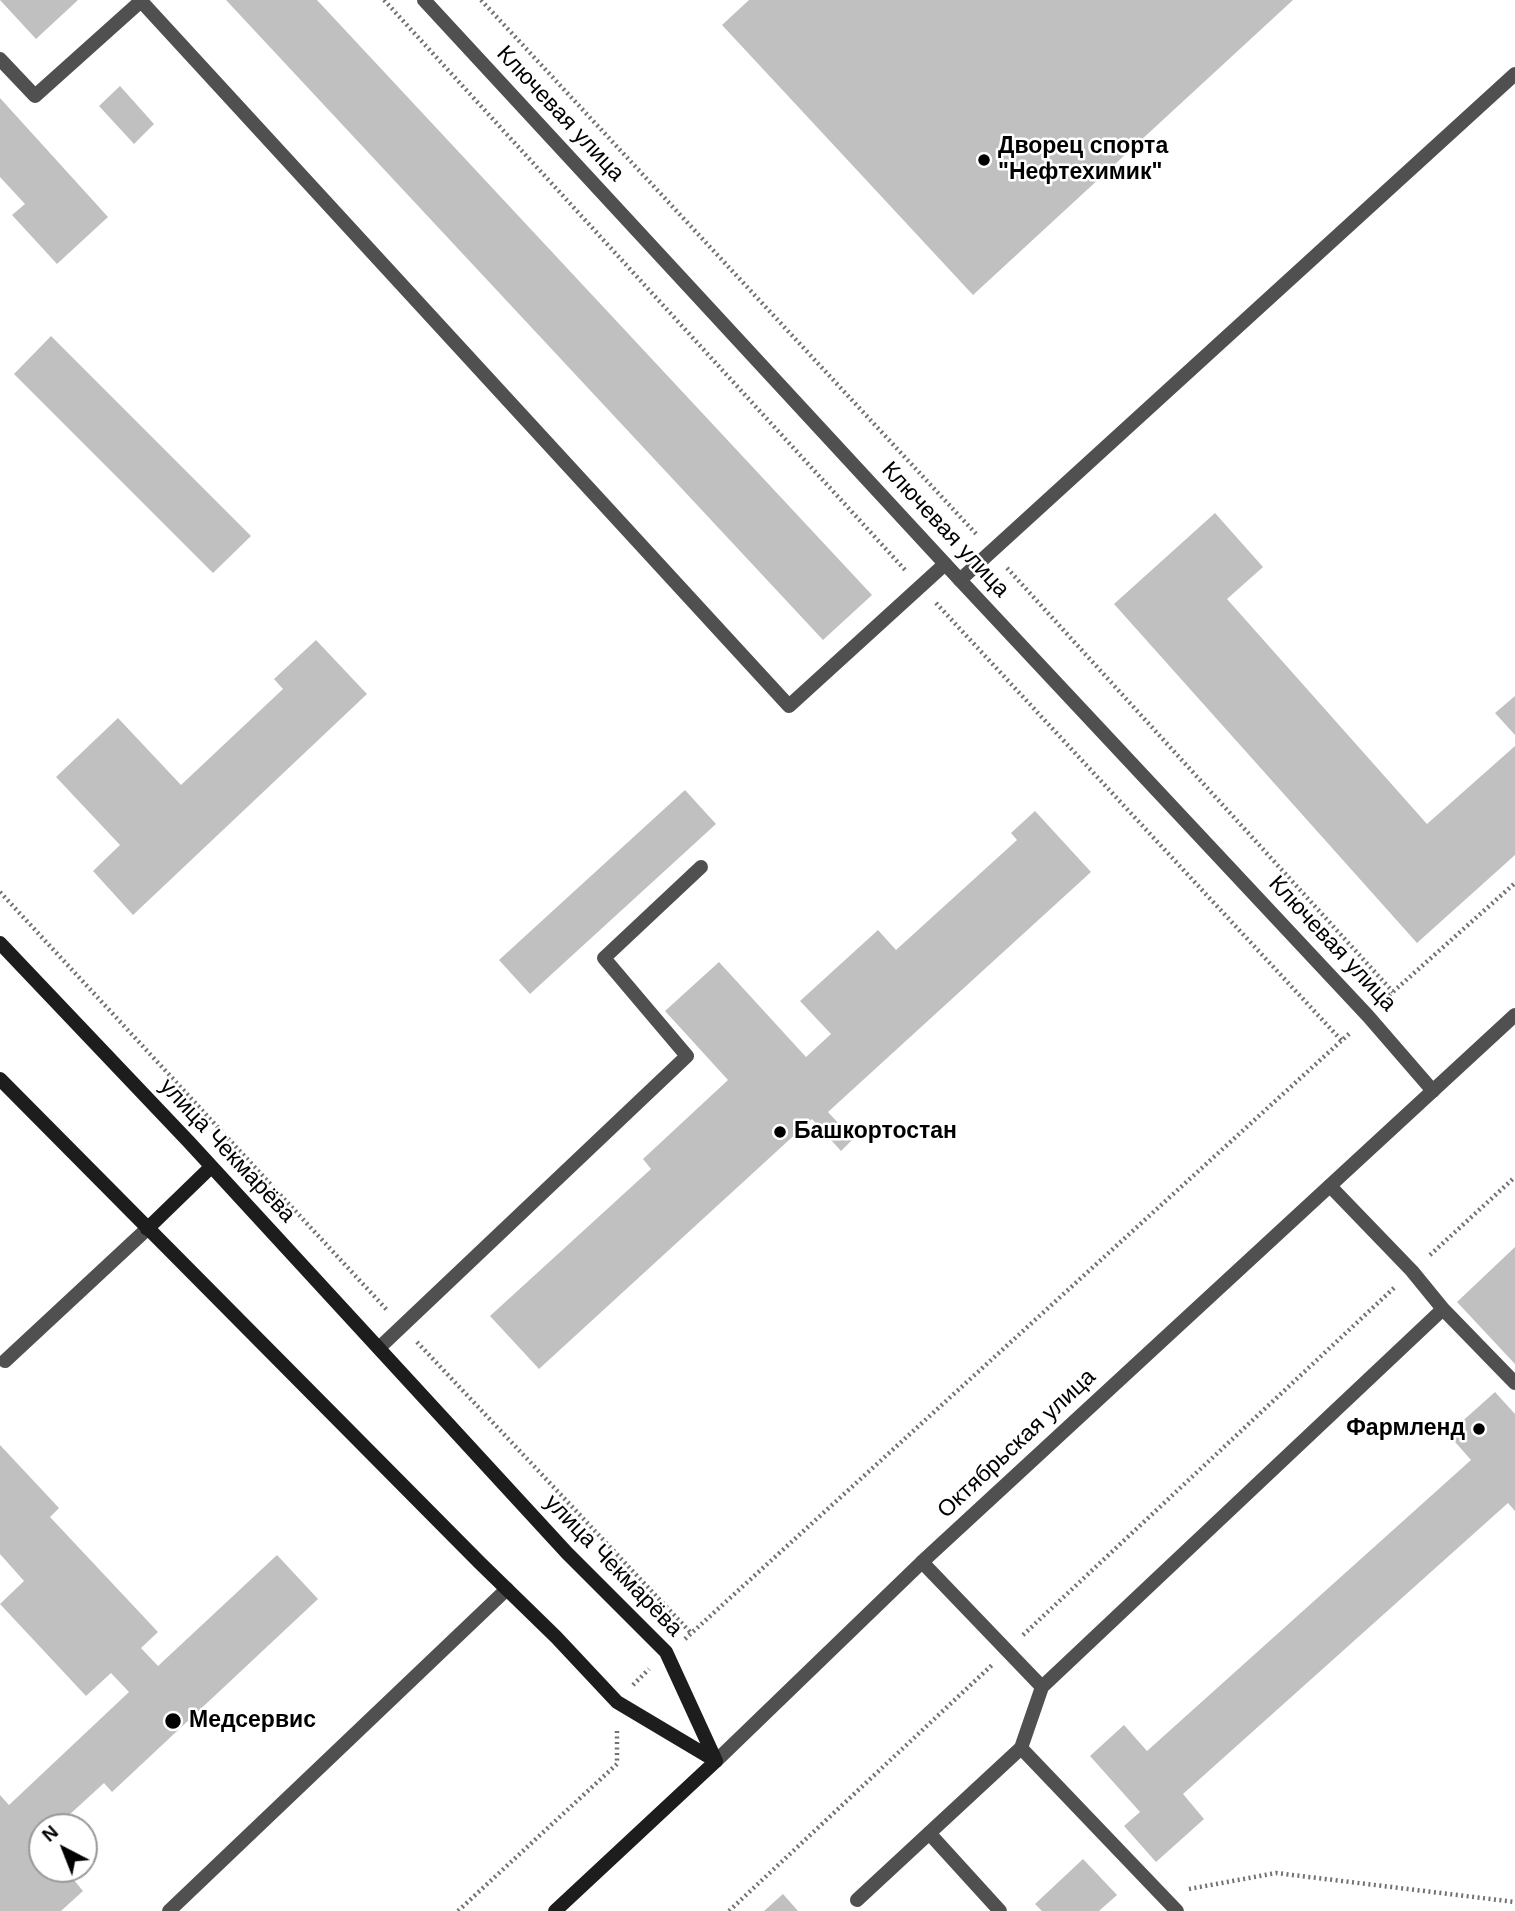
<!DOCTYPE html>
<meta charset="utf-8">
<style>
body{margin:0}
#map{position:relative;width:1515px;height:1911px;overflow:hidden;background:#fff;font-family:Arial,sans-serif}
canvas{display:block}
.north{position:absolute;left:28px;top:1813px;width:70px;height:70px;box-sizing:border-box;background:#fff;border:2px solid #999;border-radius:50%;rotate:318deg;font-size:19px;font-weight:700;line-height:28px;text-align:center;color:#000}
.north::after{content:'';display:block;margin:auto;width:24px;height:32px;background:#000;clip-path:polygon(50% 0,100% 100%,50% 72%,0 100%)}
</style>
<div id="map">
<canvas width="1515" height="1911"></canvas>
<div class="north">N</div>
</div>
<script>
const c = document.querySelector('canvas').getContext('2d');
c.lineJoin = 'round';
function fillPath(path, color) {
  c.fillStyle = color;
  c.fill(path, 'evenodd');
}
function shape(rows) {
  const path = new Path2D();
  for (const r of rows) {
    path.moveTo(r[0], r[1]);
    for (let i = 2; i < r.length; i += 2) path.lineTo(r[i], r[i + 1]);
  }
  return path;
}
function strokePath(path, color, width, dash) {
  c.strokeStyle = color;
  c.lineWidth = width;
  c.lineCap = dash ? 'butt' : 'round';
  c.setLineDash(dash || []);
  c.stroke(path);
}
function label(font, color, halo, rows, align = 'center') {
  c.font = font + ' Arial,sans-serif';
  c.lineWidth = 5;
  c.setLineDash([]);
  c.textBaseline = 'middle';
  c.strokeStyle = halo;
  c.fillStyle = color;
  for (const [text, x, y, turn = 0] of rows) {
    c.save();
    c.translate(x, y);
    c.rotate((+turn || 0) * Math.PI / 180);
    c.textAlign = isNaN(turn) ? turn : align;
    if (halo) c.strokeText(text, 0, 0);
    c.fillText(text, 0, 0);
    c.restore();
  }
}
fillPath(shape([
 [0,0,78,0,36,39],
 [226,0,317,0,872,595,823,640],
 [749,0,1293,0,973,295,722,25],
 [120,86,154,124,134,144,99,106],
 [0,98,108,217,57,264,12,215,25,204,0,177],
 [51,336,251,536,213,573,14,374],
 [1215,513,1263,567,1227,599,1427,824,1515,746,1515,855,1417,943,1114,604],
 [316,640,367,694,133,915,93,871,120,845,56,777,118,718,181,785,283,689,274,679],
 [1515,696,1515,735,1495,713],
 [685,790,716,824,530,994,499,960],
 [1035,811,1091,872,828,1112,853,1139,841,1151,812,1119,539,1369,490,1316,651,1169,643,1159,728,1080,665,1011,719,962,806,1057,831,1034,800,1001,878,930,896,950,1017,840,1011,833],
 [1515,1247,1515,1364,1457,1302],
 [1495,1392,1515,1414,1515,1511,1508,1503,1183,1794,1204,1819,1156,1862,1124,1826,1140,1812,1090,1756,1124,1725,1147,1751,1471,1460,1448,1434],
 [0,1445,59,1508,50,1517,158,1632,141,1648,158,1666,277,1555,318,1599,112,1792,104,1783,56,1827,42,1827,42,1869,65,1869,83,1891,61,1911,0,1911,0,1795,9,1805,129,1692,111,1673,86,1696,0,1604,24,1581,0,1554],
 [1083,1859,1117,1895,1099,1911,1042,1911,1035,1904],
 [783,1894,798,1911,764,1911]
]), '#c0c0c0');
strokePath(shape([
 [384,0,906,571],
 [481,0,978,536],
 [1007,568,1393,992],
 [936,603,1342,1041],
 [0,892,387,1310],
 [1385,999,1515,883],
 [1430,1255,1515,1177],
 [417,1342,692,1634],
 [1023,1635,1395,1287],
 [685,1639,1351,1032],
 [633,1685,649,1669],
 [1189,1889,1276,1873,1515,1902],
 [458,1911,617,1764,617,1729],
 [729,1911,992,1665]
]), '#727272', 4.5, [2, 3.5]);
strokePath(shape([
 [0,59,35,96,141,1,789,706,945,564],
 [960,580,1515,74],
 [1330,1186,1412,1271,1443,1309,1515,1383],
 [379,1348,687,1056,604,958,701,867],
 [5,1361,147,1229],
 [922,1562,1042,1687],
 [1021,1748,1177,1911],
 [929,1833,1000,1911],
 [857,1900,1021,1748,1042,1687,1443,1309],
 [169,1911,507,1589]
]), '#505050', 14);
strokePath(shape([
 [424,0,960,580,1368,1016,1433,1091]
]), '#505050', 14);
strokePath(shape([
 [716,1761,922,1562,1515,1015]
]), '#505050', 14);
strokePath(shape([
 [0,943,189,1142,567,1553,666,1652,716,1761],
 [0,1079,480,1563,556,1637,617,1702,716,1761],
 [147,1229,211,1167],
 [555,1911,716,1761]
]), '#1d1d1d', 14);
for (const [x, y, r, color] of [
 [984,160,7,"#000"],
 [780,1132,7,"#000"],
 [1479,1429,7,"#000"],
 [173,1721,9,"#000"]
]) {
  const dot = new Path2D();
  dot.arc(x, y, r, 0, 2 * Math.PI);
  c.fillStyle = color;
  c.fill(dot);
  strokePath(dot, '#fff', 2.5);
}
label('23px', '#000', '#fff', [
 ["Ключевая улица",560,114,47],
 ["Ключевая улица",945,530,47],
 ["Ключевая улица",1332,944,47],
 ["улица Чекмарёва",227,1151,47],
 ["Октябрьская улица",1017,1444,-43],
 ["улица Чекмарёва",613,1566,46]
]);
label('bold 23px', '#000', '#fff', [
 ["Дворец спорта",998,147],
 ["\"Нефтехимик\"",998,173],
 ["Башкортостан",794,1132],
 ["Фармленд",1465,1429,"right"],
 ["Медсервис",189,1721]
], 'left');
</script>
